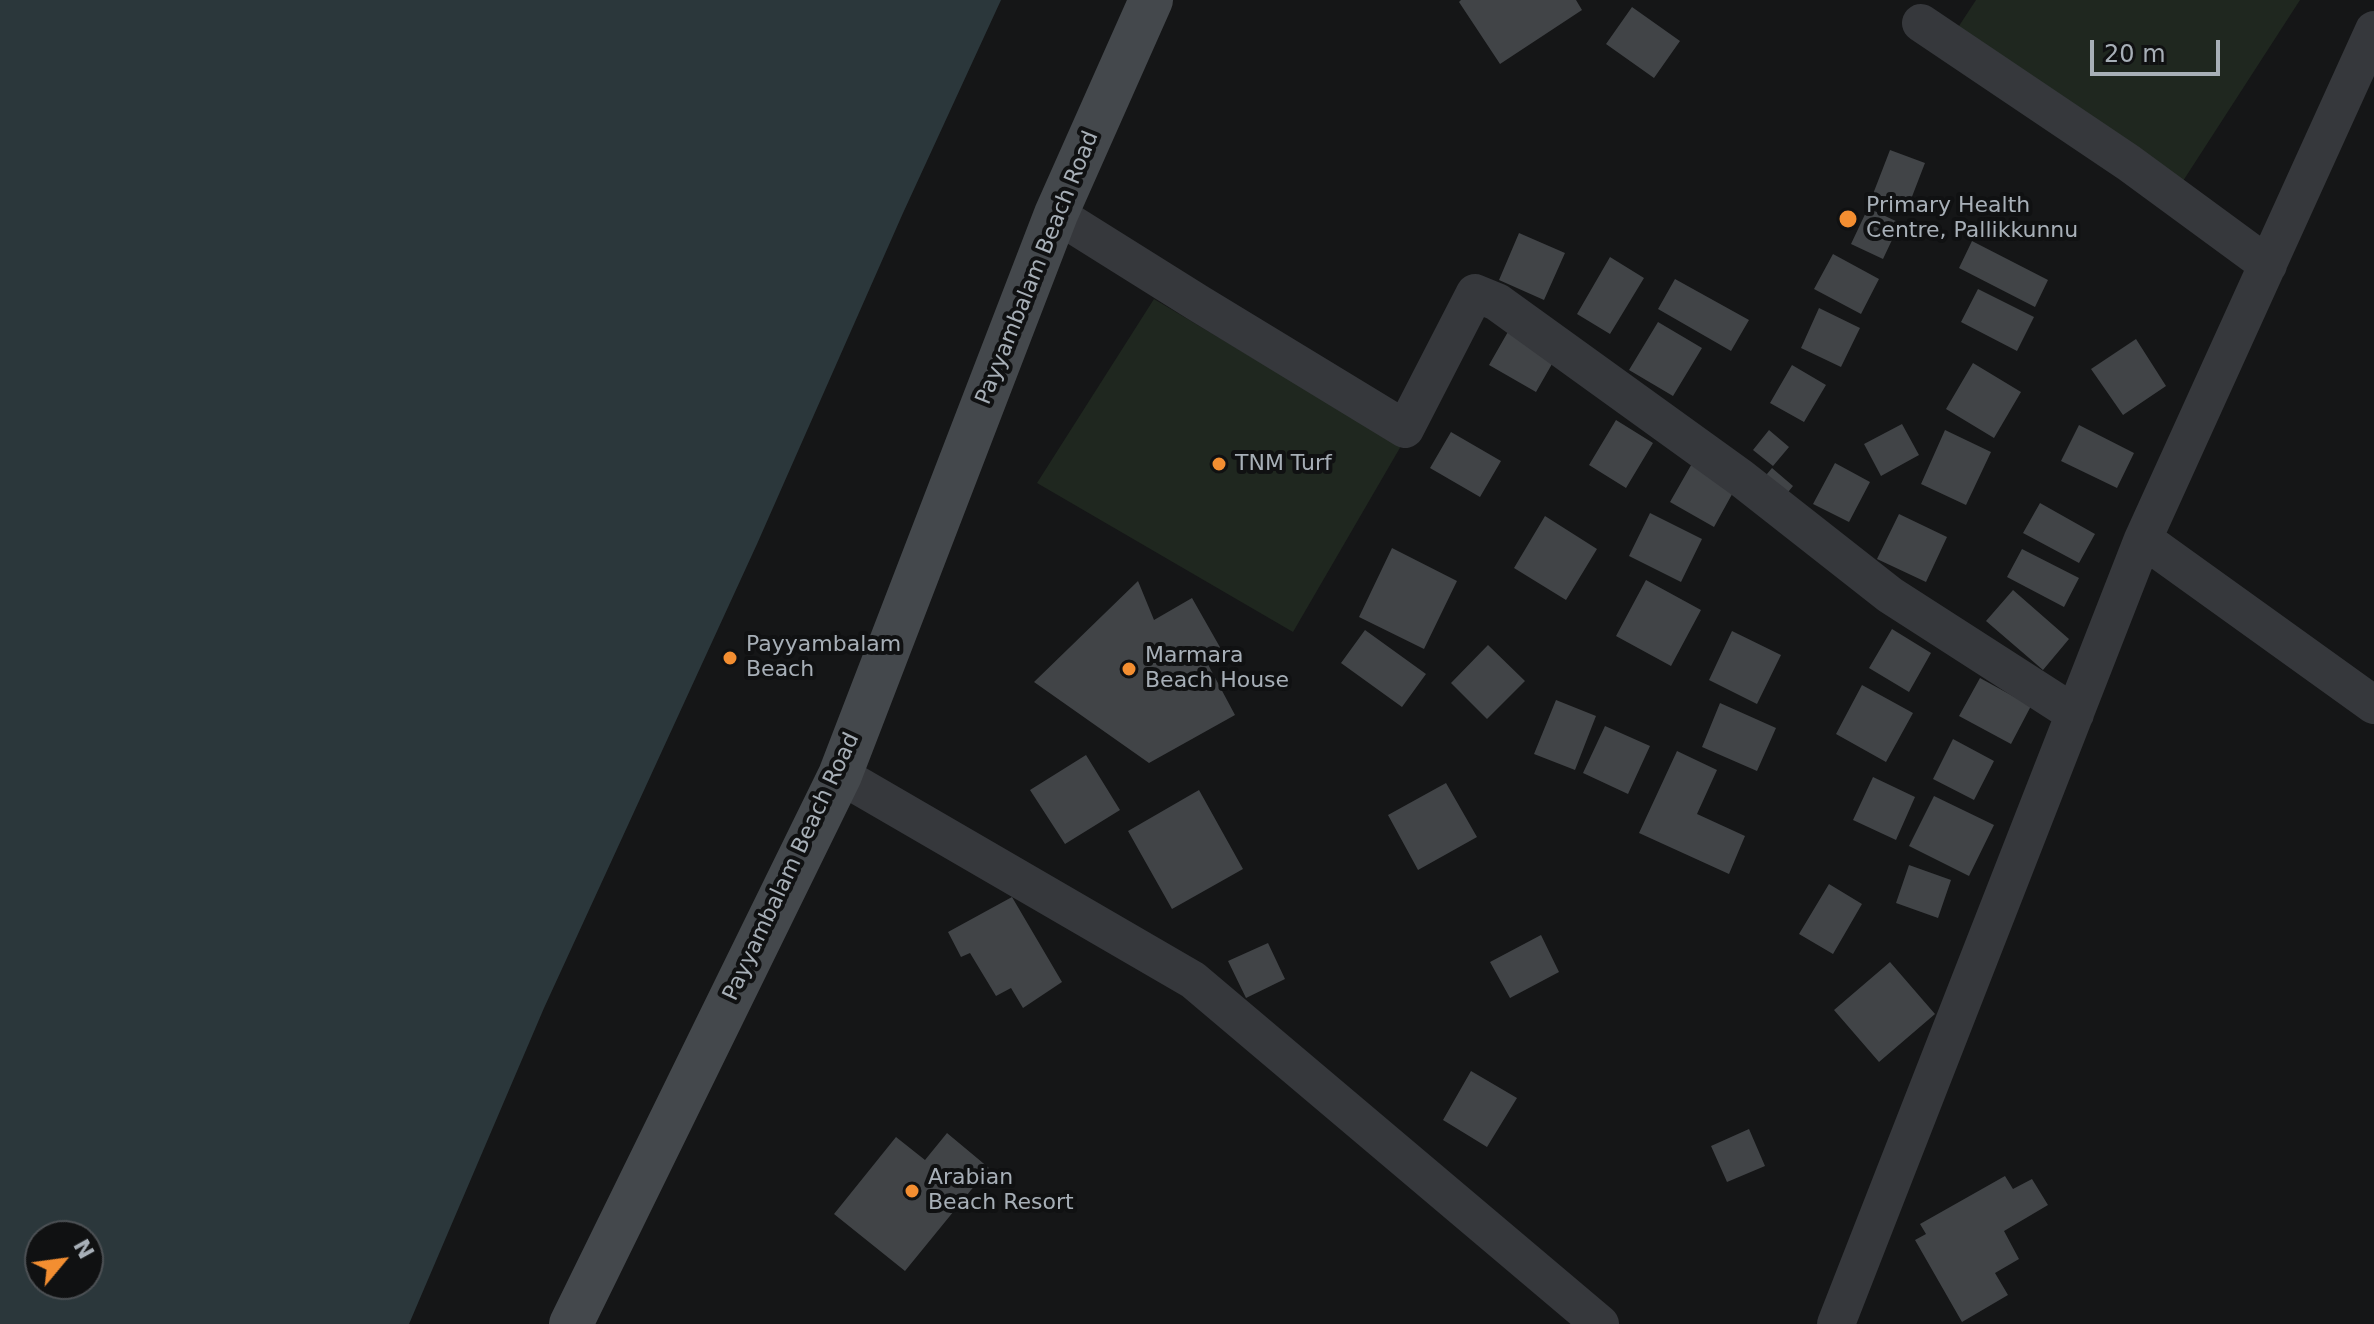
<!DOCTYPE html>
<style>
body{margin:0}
#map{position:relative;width:2374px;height:1324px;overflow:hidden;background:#151617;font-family:"DejaVu Sans",sans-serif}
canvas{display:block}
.north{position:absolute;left:24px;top:1220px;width:80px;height:80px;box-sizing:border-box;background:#101112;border:2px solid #4c5054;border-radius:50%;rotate:61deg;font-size:22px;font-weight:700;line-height:32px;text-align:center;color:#a7afb7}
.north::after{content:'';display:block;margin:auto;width:28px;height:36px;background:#f38e31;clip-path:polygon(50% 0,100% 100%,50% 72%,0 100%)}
.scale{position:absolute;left:2090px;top:40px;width:130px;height:36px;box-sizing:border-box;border:4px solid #a7afb7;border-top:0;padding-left:10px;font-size:24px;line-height:28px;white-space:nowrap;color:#a7afb7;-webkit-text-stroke:6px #101112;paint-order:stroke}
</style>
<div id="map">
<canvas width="2374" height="1324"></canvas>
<div class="north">N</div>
<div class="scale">20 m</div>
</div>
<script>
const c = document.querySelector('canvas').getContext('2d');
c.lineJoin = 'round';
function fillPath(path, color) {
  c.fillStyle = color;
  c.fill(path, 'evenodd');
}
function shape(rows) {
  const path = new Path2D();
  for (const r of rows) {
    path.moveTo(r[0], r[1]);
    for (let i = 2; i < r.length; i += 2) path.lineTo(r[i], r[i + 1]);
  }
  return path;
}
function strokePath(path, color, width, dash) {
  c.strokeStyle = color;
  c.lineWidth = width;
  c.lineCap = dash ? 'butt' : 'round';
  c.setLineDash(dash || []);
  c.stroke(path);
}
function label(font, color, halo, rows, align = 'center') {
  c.font = font + ' "DejaVu Sans",sans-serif';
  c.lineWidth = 8;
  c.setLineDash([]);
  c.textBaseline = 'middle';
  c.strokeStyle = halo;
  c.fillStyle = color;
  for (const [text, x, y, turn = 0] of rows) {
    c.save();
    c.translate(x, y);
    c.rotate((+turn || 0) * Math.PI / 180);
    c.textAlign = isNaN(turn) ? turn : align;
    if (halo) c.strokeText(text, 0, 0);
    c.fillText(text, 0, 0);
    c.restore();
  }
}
fillPath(shape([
 [1976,0,2300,0,2183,181,1955,32],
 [1154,299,1401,446,1293,632,1037,483]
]), '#1f271f');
fillPath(shape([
 [0,0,1001,0,903,213,757,544,544,1008,409,1324,0,1324],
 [40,1236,88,1236,88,1284,40,1284]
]), '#2b373b');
fillPath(shape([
 [1461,0,1576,0,1582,10,1500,64,1459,2],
 [1632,7,1680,41,1654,78,1606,44],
 [1890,150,1925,163,1908,207,1873,194],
 [1868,208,1900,223,1883,259,1851,244],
 [1519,233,1565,253,1544,300,1499,280],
 [1972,241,2048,280,2035,307,1959,268],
 [1833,254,1879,279,1861,314,1814,289],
 [1610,257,1644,278,1610,334,1577,314],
 [1675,279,1749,320,1731,351,1658,309],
 [1978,289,2034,317,2017,351,1961,322],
 [1819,308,1860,328,1841,367,1801,348],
 [1658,322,1702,348,1673,396,1629,370],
 [1513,323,1560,350,1536,392,1489,365],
 [2136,339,2166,386,2123,415,2091,369],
 [1973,363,2021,392,1994,438,1946,409],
 [1792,365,1826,385,1804,422,1770,403],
 [1616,420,1653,443,1626,488,1589,465],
 [1902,424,1919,455,1881,476,1864,444],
 [2079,425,2134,453,2117,488,2061,461],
 [1769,430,1789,447,1773,466,1753,450],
 [1945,430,1991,452,1966,505,1921,484],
 [1451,432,1501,461,1480,497,1430,468],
 [1698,453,1741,478,1714,527,1670,502],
 [1835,463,1870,482,1849,522,1813,504],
 [1772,468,1793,486,1768,517,1746,499],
 [2040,503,2095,534,2079,563,2023,533],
 [1650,513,1702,539,1681,582,1629,556],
 [1899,514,1947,537,1926,582,1877,559],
 [1545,516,1597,549,1566,600,1514,568],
 [1392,548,1457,581,1424,649,1359,617],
 [2022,549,2079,578,2064,607,2007,577],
 [1646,580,1701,610,1671,666,1616,636],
 [1138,581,1154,620,1192,598,1221,649,1204,657,1235,715,1149,763,1034,682],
 [2013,590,2069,639,2043,670,1986,621],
 [1892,629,1931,653,1909,692,1869,668],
 [1365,630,1426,674,1402,707,1341,663],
 [1732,631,1781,655,1757,704,1709,680],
 [1488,645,1525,681,1487,719,1451,683],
 [1980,678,2031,706,2011,744,1959,716],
 [1862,685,1913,713,1886,762,1836,734],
 [1556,700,1596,716,1575,770,1534,754],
 [1720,703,1776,728,1757,771,1702,747],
 [1605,726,1650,746,1628,794,1583,773],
 [1953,739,1994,761,1974,800,1933,779],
 [1677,751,1717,770,1697,814,1745,836,1729,874,1639,833],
 [1086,755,1120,810,1065,844,1030,790],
 [1873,777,1915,797,1896,840,1853,820],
 [1446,783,1477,837,1418,870,1388,815],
 [1199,790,1243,869,1172,909,1128,831],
 [1934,796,1994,825,1969,876,1909,846],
 [1909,865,1951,880,1938,918,1896,903],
 [1829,884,1862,904,1833,954,1799,934],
 [1012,897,1062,982,1023,1008,1011,988,996,996,970,953,961,957,948,932],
 [1541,935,1559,972,1510,998,1490,962],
 [1268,943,1285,979,1246,998,1228,961],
 [1890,962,1935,1014,1879,1062,1834,1010],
 [1471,1071,1517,1098,1487,1147,1443,1120],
 [1749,1129,1765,1166,1727,1182,1711,1146],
 [947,1133,989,1168,905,1271,834,1214,896,1137,925,1160],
 [2005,1176,2013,1189,2032,1179,2048,1205,2004,1231,2019,1259,1995,1273,2008,1295,1962,1322,1915,1240,1926,1234,1920,1224]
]), '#414447');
strokePath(shape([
 [1921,23,2129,163,2268,265],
 [1056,214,1198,303,1405,429,1475,293,1497,302,1741,478,1890,595,2075,714],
 [2143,539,2374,705],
 [840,775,1193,980,1600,1324],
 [1836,1324,2143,539,2374,30]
]), '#36383c', 38);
strokePath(shape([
 [571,1324,840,775,1056,214,1151,0]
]), '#44484c', 44);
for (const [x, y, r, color] of [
 [1848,219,10,"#f38e31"],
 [1219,464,8,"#f38e31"],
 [730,658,8,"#f38e31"],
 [1129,669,8,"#f38e31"],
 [912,1191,8,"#f38e31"]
]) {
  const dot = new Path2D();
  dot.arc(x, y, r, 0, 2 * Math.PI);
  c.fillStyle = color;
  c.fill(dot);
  strokePath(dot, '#101112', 3);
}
label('22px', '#a7afb7', '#101112', [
 ["Primary Health",1866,206],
 ["Centre, Pallikkunnu",1866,231],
 ["TNM Turf",1235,464],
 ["Payyambalam",746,645],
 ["Beach",746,670],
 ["Marmara",1145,656],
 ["Beach House",1145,681],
 ["Arabian",928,1178],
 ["Beach Resort",928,1203]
], 'left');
label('22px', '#a7afb7', '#101112', [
 ["Payyambalam Beach Road",1038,268,-68],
 ["Payyambalam Beach Road",792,867,-65]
]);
</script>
